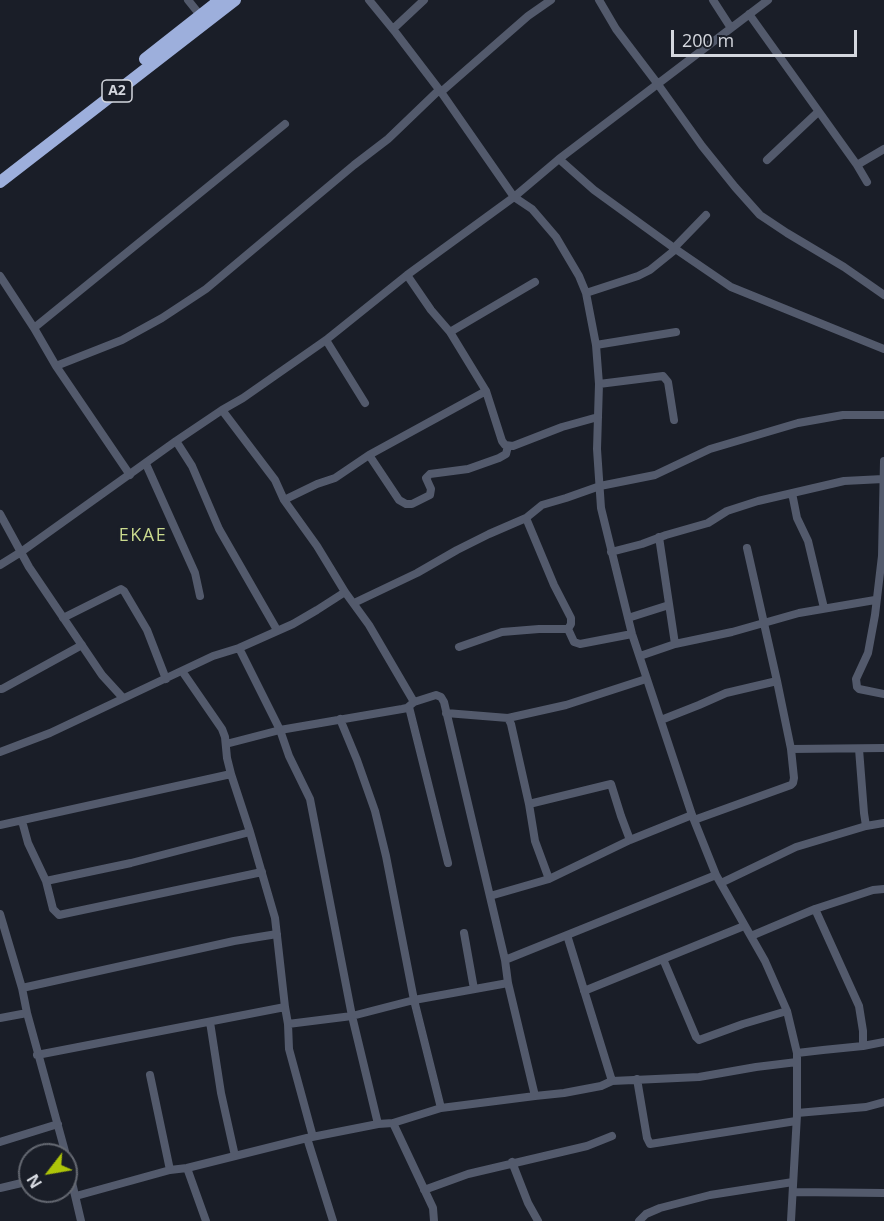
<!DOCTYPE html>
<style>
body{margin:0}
#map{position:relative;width:884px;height:1221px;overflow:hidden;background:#1a1e28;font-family:"Open Sans",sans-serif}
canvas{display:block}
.north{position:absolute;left:18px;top:1143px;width:60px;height:60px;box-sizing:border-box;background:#1a1e28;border:2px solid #646871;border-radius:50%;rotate:239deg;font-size:16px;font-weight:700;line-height:24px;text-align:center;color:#d4d7de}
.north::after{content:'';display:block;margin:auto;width:21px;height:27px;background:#aec509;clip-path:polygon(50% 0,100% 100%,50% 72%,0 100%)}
.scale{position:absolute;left:671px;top:30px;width:186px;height:27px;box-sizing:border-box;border:3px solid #d4d7de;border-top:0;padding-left:8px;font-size:18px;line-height:21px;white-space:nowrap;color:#d4d7de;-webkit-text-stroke:4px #1a1e28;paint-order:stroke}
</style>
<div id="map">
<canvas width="884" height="1221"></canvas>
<div class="north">N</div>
<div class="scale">200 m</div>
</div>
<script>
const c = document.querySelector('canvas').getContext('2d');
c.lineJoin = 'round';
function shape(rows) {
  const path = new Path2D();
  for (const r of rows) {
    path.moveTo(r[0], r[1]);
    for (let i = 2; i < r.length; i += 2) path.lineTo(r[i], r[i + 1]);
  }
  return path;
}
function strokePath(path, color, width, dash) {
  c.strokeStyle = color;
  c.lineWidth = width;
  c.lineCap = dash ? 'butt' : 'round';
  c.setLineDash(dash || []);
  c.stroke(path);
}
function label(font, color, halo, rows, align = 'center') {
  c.font = font + ' "Open Sans",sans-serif';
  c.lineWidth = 6;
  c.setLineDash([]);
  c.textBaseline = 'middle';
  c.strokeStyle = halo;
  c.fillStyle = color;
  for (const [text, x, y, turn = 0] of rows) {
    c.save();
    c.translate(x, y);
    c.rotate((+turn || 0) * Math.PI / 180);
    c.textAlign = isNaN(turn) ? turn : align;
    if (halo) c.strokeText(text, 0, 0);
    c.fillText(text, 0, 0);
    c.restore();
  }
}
strokePath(shape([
 [188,0,200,15],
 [369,0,396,33,441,92,514,197,532,209,556,237,579,276,586,293,596,345,599,384,597,449,601,508,632,634,692,815,716,875,765,961,787,1011,797,1053,797,1115,791,1221],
 [599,0,616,29,657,83,702,146,735,187,760,215,787,233,844,267,884,295],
 [713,0,731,28],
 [749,14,857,165,867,182],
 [393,29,424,0],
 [441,92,528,16,551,0],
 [559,159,594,190,674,248,731,287,884,349],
 [767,160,818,112],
 [857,165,884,149],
 [674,248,706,215],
 [407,275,431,310,450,332,486,391,502,441,505,445,513,446,562,427,598,417],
 [0,276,34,328,56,366,130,475],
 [586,293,638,276,650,270,676,249],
 [34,328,285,124],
 [450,332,535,282],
 [326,340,365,403],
 [596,345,676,332],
 [56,366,122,340,162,318,206,289,354,165,388,139,439,90],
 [599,384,663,376,668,382,674,420],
 [222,410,275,480,284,500,317,546,345,592,369,625,414,702,436,695,441,697,444,702,505,960,508,983,535,1096,564,1093,601,1086,612,1081,699,1077,756,1067,797,1062],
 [176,441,192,466,219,529,277,630],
 [369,455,399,500,406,504,412,504,430,495,431,489,426,478,430,474,468,469,499,458,506,454,508,446],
 [884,461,882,556,875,615,868,653,856,679,857,687,859,689,884,694],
 [146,464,195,573,200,596],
 [792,493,797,518,808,541,824,608],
 [284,500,317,484,335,478,369,455,486,391],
 [0,514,29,567,102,675,123,698],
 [659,537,675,644],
 [747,548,777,681,791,749,884,748],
 [611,552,642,544,666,535,708,523,727,511,758,501,844,481,883,479],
 [0,565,21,552,176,441,222,410,243,398,326,340,407,275,514,197,559,159,768,0],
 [354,603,417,573,457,550,489,534,526,518,542,505,566,498,600,486,655,475,710,449,798,423,843,415,884,415],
 [63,618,121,589,124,591,147,630,166,679],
 [628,618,669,605],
 [568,629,574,642,580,644,632,634],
 [459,647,502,632,539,629,568,629,571,624,571,618,554,585,526,518],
 [239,648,280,730,289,756,310,799,352,1016,378,1124],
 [640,656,675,644,732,632,799,613,875,600],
 [0,689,2,689,82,645],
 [409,707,448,863],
 [446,713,508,718,511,724,529,804,535,841,549,879],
 [508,718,566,705,646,679],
 [340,719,357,760,375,811,386,856,414,1000,441,1108],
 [661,720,699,705,726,693,777,681],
 [226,744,280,730,402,709,407,708,414,702],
 [859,749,864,813,866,826],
 [0,752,50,733,213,656,239,648,293,624,317,610,345,592],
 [529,804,611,784,621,816,630,840],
 [694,820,791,785,793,783,794,778,791,749],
 [22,821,28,843,46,881,53,909,59,915,262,872],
 [0,825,231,774],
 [46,881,131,863,250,832],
 [721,883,796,847,866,826,884,823],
 [490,896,549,879,630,840,692,815],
 [815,909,859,1006,863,1031,863,1046],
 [0,914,22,988,27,1013,66,1155],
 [464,933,474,989],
 [567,935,612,1081],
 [751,936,815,909,873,890,884,889],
 [663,959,696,1037,699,1040,743,1024,787,1011],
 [505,960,716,875],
 [22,988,234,941,277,934],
 [584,991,744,926],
 [285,1007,288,1024,289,1049,313,1137],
 [0,1018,27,1013],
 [210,1022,221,1093,235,1156],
 [288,1024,352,1016,414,1000,508,983],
 [797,1053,823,1050,863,1046,884,1042],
 [37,1055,285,1007,275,918,250,832,231,774,227,758,225,737,222,729,182,671],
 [150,1075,170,1170],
 [637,1079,647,1138,650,1144,796,1121],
 [797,1113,866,1107,884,1102],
 [393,1123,433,1208,434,1221],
 [307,1138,333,1221],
 [0,1142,58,1124],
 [66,1157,81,1221],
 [512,1162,528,1203,538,1221],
 [187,1168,206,1221],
 [0,1188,30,1181],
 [424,1190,468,1174,587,1146,612,1136],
 [793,1192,884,1193],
 [76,1196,170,1170,187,1168,307,1138,378,1124,393,1123,441,1108,535,1096],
 [639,1221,646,1214,660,1208,710,1195,793,1182]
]), '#535a6c', 8);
strokePath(shape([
 [145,59,220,0],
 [0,182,235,0]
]), '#9dafdc', 12);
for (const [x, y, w] of [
 [117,91,30]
]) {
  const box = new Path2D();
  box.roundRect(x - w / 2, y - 11, w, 22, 4.5);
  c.fillStyle = '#1a1e28';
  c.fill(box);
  strokePath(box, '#d4d7de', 1.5);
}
label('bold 14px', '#d4d7de', null, [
 ["A2",117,91]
]);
c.letterSpacing = '1.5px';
label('18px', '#cada8e', '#1a1e28', [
 ["EKAE",143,536]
]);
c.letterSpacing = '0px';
</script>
